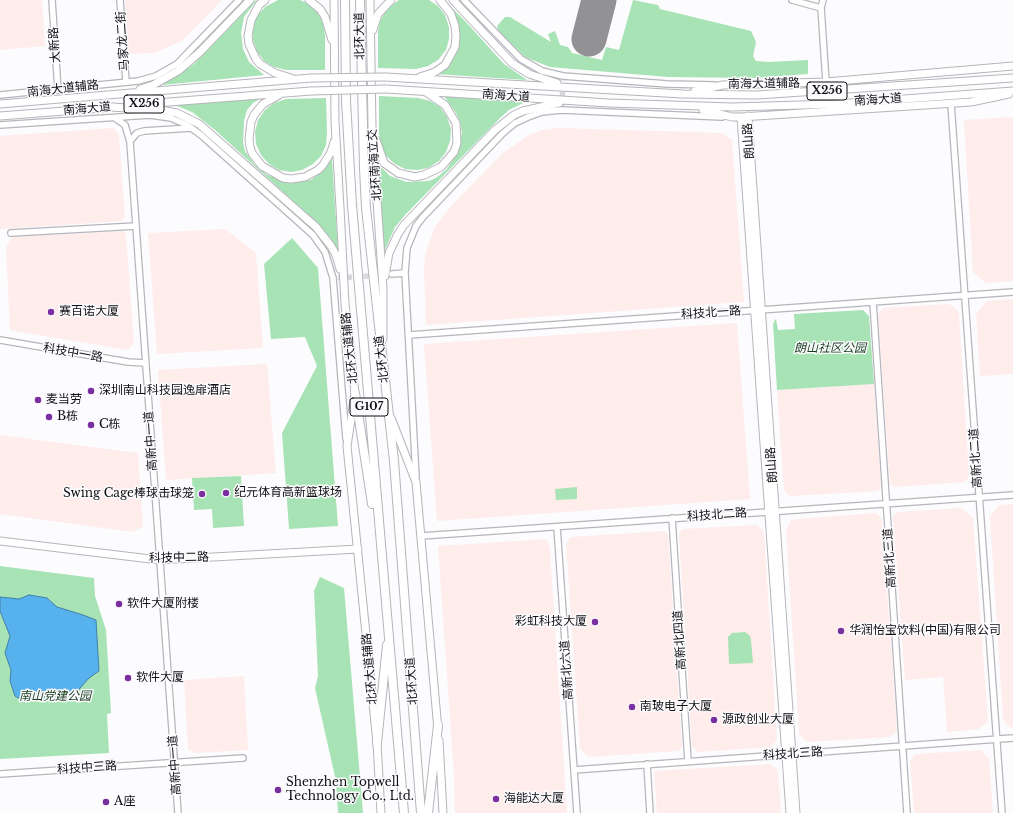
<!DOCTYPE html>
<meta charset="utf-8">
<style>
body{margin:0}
canvas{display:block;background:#fcfbfe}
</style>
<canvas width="1013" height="813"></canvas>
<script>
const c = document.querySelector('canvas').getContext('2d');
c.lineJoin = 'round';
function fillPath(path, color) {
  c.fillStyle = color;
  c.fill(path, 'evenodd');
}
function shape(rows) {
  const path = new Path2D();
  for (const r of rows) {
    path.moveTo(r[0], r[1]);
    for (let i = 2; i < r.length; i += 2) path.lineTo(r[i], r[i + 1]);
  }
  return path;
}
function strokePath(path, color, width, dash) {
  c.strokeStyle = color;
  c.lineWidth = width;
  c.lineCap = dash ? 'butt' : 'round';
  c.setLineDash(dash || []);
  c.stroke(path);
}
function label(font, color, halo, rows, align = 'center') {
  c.font = font + ' "Libre Baskerville","Noto Sans SC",serif';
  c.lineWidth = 3;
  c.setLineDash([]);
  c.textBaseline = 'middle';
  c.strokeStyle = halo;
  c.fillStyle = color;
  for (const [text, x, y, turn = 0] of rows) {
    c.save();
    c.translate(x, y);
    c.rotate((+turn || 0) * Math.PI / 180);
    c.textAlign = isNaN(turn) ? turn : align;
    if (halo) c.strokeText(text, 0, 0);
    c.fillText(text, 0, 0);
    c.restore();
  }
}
fillPath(shape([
 [0,0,42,0,45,46,0,50],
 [125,0,222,0,182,41,154,53,128,54],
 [1013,117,1013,281,986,283,973,272,964,120],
 [114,128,119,135,125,217,122,221,0,229,0,136],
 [559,128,722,133,732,140,744,302,426,325,424,268,425,255,434,228,452,205,503,153,529,135,542,130],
 [225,229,256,253,263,348,157,354,148,233],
 [123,231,126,234,134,343,128,350,10,330,6,247,12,237],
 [1013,299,1013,374,980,376,976,314,987,301],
 [949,304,957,310,959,314,969,476,965,482,895,487,890,484,878,314,883,308],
 [737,323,750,499,437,521,424,344],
 [267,364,276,473,166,480,158,370],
 [874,384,881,487,878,491,789,496,784,490,777,390],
 [0,435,138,453,143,526,133,532,0,514],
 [1013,504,1013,729,1007,725,1003,719,990,517,999,505],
 [962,508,973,518,988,721,979,729,947,732,943,677,905,680,893,516,897,512],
 [876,513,882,519,897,731,890,737,808,742,804,740,799,733,786,530,791,520,797,519],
 [757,525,764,532,777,740,771,747,698,752,692,746,679,534,682,529],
 [665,531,668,534,682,748,678,751,589,757,580,749,566,543,571,537],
 [547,539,550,549,567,813,455,813,454,776,438,546],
 [244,676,248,750,194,753,188,749,184,680],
 [981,750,989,759,993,813,914,813,910,760,915,754],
 [770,764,778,770,781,813,657,813,654,771]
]), '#feedeb');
fillPath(shape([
 [256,0,257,0,244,17,241,33,243,49,249,62,264,75,162,85,194,64],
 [278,0,300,0,309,4,317,12,323,23,325,35,325,70,286,70,274,67,264,61,257,51,253,40,253,28,257,16,265,7],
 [399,0,429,0,438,6,445,15,449,27,449,39,446,50,438,60,428,66,416,69,378,68,378,32,380,21,386,10],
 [444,0,465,21,504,64,527,80,436,74,449,64,456,54,460,39,458,22,453,11],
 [633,0,658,5,660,9,751,31,756,42,753,56,756,61,769,62,808,60,808,74,755,78,668,77,550,67,525,57,498,30,497,26,505,17,510,17,551,42,548,34,555,31,560,45,568,47,572,53,602,60,606,47,619,50],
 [379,96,418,98,430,101,440,107,447,117,451,129,450,141,446,152,439,161,428,168,417,170,405,169,395,164,386,156,381,145,379,134],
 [444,96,527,101,509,110,500,118,405,215,395,227,383,254,377,163,390,176,407,182,429,181,436,178,446,170,457,154,462,133,460,122,456,113],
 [263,97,253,103,247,110,244,121,243,142,245,151,254,164,267,175,289,182,311,180,324,170,332,159,338,251,331,239,315,221,215,130,192,112,175,105],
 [326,98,327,133,326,145,321,156,313,164,302,170,291,172,279,170,269,164,261,155,256,144,255,132,258,120,265,110,274,103,286,99],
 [292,238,318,268,338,526,289,529,282,433,317,366,305,337,271,339,264,264],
 [863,310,869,316,874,384,777,390,773,324,775,320,776,319,778,330,795,329,794,314],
 [241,476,244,526,213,528,212,509,194,510,192,478],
 [577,487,577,499,556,500,555,489],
 [0,566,94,578,95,596,106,630,111,713,107,714,109,753,0,759],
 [320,577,344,588,363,813,338,813,336,781,315,688,318,676,314,591],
 [745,632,750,636,751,640,753,663,729,664,728,637,732,633]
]), '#a7e3b4');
const water = shape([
 [29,595,47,598,57,607,83,615,96,620,99,671,89,678,73,696,18,698,15,696,10,681,11,670,5,653,10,636,0,611,0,597,19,599,29,595]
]);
fillPath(water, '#57b1ec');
strokePath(water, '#4280ab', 1);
strokePath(shape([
 [589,39,599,0]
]), '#929194', 35);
strokePath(shape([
 [141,85,143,106],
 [562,106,563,80],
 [338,278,385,275]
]), '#d9d8db', 5.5, [5.5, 3]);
const minor = shape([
 [52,0,58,90],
 [120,0,126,82],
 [464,0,521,59,542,71,563,76,667,84,714,85],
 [792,0,821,8],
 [823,0,821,8,826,82],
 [0,95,138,81,156,76,177,64,239,0],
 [951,104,1002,813],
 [115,118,125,125,130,142,178,813],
 [0,125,150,115,171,118,187,125,201,135,313,235,325,252,333,278,346,439],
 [130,141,137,133,144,131,191,128],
 [11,233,136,226],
 [392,274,405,273],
 [873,302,907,813],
 [409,335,1013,292],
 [0,340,128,362,145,363],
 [416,477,405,273,407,248,416,226,423,217,502,134,515,123,528,117,542,112,561,110,722,117],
 [672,518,688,761],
 [557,527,577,813],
 [421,536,1013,495],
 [647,764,650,813],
 [574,770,1013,738],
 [0,774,243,758]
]);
const major = shape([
 [265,0,259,5,251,20,248,36,249,44,256,59,260,64,275,73,291,78],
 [309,0,320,9,325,17,332,40],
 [334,0,335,122,340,208,345,304,355,393,347,446,377,743,381,813],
 [370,0,372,127,383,288,383,339],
 [453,0,512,63,529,74,557,83],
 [373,30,378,14,391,0],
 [385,77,683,94,757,95,1013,78],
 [420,77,435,72,445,65,455,47,456,37,455,26,451,14,440,0],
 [140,89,153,85,178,71,200,52,250,0],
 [386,89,609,103,732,107,836,104,1013,91],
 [695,91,723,85,826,82,1013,66],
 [279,95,263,104,254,115,251,122,249,139,250,147,252,153,262,166,283,178,291,179,305,177,318,170,323,165,331,152,334,142],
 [0,104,311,78],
 [143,104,311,91],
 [111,107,161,110,177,113,199,124,316,227,331,246,336,255,340,269],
 [703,110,732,117,741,117,971,102,1009,94],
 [0,116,115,107],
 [748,116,796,813],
 [741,117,790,813],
 [376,140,384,163,398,173,415,177,424,175,441,167,454,152,457,143,456,123,445,105,426,92],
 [385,276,389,253,398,234,404,225,495,130,514,115,523,111,559,103],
 [391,418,416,482,438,730],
 [0,541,159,560,358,549],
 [439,740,443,813]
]);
const highway = shape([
 [345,0,346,101,352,205,404,813],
 [360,0,364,168,366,208,394,461,421,813],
 [355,393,372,504],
 [377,743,387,645],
 [428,813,438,725]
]);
strokePath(minor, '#b6b5bc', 8);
strokePath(major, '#b6b5bc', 9);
strokePath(highway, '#b6b5bc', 10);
strokePath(minor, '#fff', 5.5);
strokePath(major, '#fff', 7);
strokePath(highway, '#fff', 8);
const majorBridge = shape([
 [311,78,385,77],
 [311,91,386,89]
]);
strokePath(majorBridge, '#b6b5bc', 9, []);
strokePath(majorBridge, '#fff', 7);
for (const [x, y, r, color] of [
 [51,312,4,"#7a2fa1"],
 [91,391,4,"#7a2fa1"],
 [38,400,4,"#7a2fa1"],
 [49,417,4,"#7a2fa1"],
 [91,425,4,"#7a2fa1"],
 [226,493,4,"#7a2fa1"],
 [202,494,4,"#7a2fa1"],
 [119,604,4,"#7a2fa1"],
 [595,622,4,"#7a2fa1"],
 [841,631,4,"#7a2fa1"],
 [128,678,4,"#7a2fa1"],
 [632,707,4,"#7a2fa1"],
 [714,720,4,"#7a2fa1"],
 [278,790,4,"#7a2fa1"],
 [496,799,4,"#7a2fa1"],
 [106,802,4,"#7a2fa1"]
]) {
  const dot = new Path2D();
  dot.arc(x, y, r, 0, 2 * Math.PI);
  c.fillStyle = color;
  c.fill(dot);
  strokePath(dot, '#fcfbfe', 1.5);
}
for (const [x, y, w] of [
 [827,91,40],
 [144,104,40],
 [369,407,38]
]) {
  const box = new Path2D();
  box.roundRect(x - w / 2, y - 9, w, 18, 3);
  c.fillStyle = '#fcfbfe';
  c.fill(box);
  strokePath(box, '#100f12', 1);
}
label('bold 11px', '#100f12', null, [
 ["X256",827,91],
 ["X256",144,104],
 ["G107",369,407]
]);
label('12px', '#100f12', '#fcfbfe', [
 ["北环大道",360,36,-91],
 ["马家龙二街",123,41,-94],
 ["大新路",55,45,-94],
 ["南海大道辅路",764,84,-1],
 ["南海大道辅路",63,89,-6],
 ["南海大道",506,96,4],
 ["南海大道",878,100,-4],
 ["南海大道",87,109,-5],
 ["朗山路",749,141,-94],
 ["北环南海立交",375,165,-94],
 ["科技北一路",711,313,-4],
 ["北环大道辅路",350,348,-96],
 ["科技中一路",73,353,10],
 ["北环大道",382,359,-97],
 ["高新中一道",151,441,-94],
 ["高新北二道",976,458,-94],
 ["朗山路",772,465,-94],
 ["科技北二路",717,515,-4],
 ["科技中二路",179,558,-1],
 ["高新北三道",890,558,-94],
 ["高新北四道",680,640,-94],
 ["北环大道辅路",370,669,-95],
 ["高新北六道",567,670,-94],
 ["北环大道",412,681,-94],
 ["科技北三路",793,754,-4],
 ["高新中一道",175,765,-94],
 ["科技中三路",87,768,-4]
]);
label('12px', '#100f12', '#fcfbfe', [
 ["赛百诺大厦",59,312],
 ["深圳南山科技园逸扉酒店",99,391],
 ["麦当劳",46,400],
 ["B栋",57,417],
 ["C栋",99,425],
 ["纪元体育高新篮球场",234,493],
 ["Swing Cage棒球击球笼",194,494,"right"],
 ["软件大厦附楼",127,604],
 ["彩虹科技大厦",587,622,"right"],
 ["华润怡宝饮料(中国)有限公司",849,631],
 ["软件大厦",136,678],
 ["南玻电子大厦",640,707],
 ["源政创业大厦",722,720],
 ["Shenzhen Topwell",286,783],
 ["Technology Co., Ltd.",286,797],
 ["海能达大厦",504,799],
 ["A座",114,802]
], 'left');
label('italic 12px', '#173a20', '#fcfbfe', [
 ["朗山社区公园",830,349],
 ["南山党建公园",55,697]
]);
</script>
